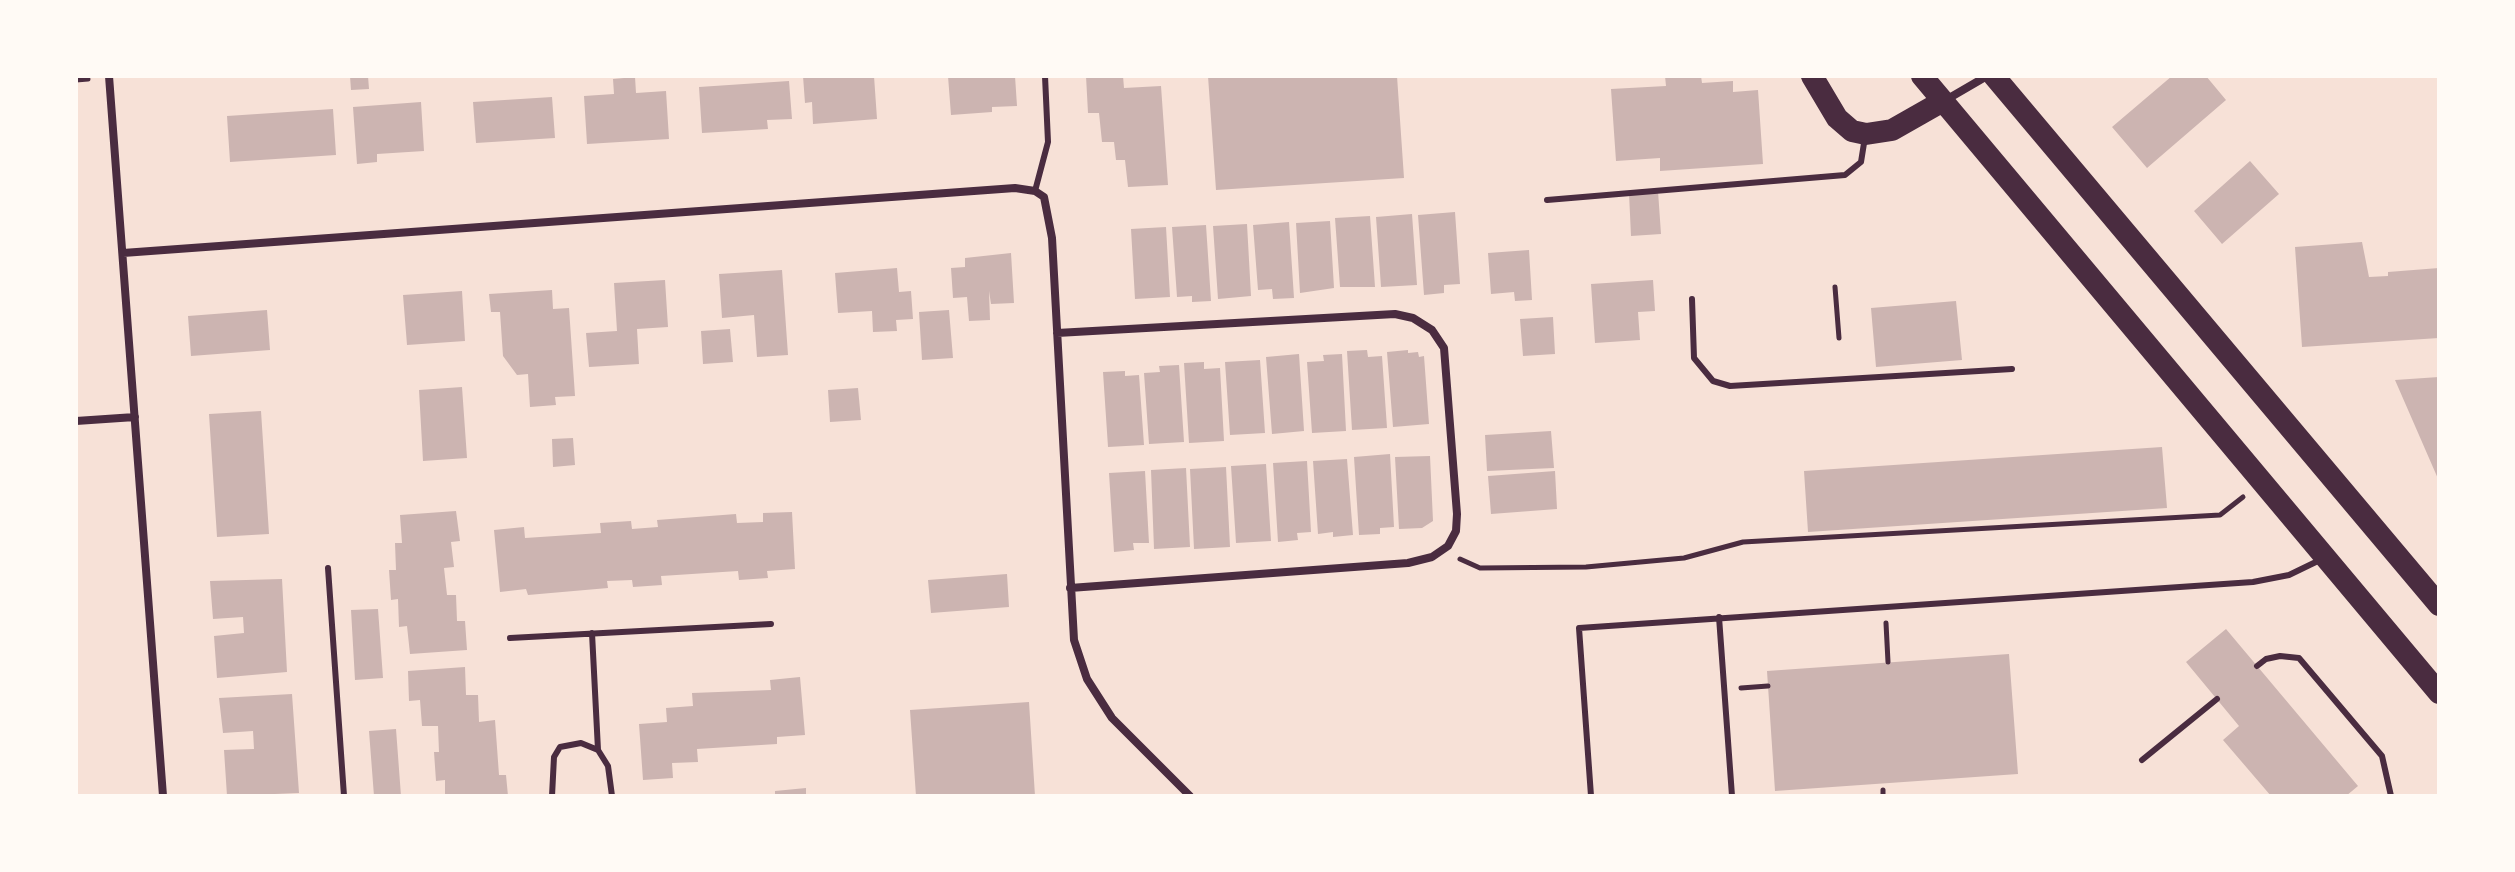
<!DOCTYPE html>
<style>
body{margin:0}
#map{position:relative;width:2515px;height:872px;overflow:hidden;background:#f7e1d7;font-family:"Archivo Narrow",sans-serif}
canvas{display:block}
.frame{position:absolute;inset:0;border:78px solid #fffaf5;pointer-events:none}
</style>
<div id="map">
<canvas width="2515" height="872"></canvas>
<div class="frame"></div>
</div>
<script>
const c = document.querySelector('canvas').getContext('2d');
c.lineJoin = 'round';
function fillPath(path, color) {
  c.fillStyle = color;
  c.fill(path, 'evenodd');
}
function shape(rows) {
  const path = new Path2D();
  for (const r of rows) {
    path.moveTo(r[0], r[1]);
    for (let i = 2; i < r.length; i += 2) path.lineTo(r[i], r[i + 1]);
  }
  return path;
}
function strokePath(path, color, width, dash) {
  c.strokeStyle = color;
  c.lineWidth = width;
  c.lineCap = dash ? 'butt' : 'round';
  c.setLineDash(dash || []);
  c.stroke(path);
}
fillPath(shape([
 [350,76,368,76,369,89,351,90],
 [803,76,874,76,877,119,813,124,812,102,805,103],
 [948,76,1015,76,1017,106,992,107,992,112,951,115],
 [1086,76,1123,76,1124,88,1161,86,1168,185,1128,187,1125,160,1116,160,1114,142,1102,142,1099,113,1088,113],
 [1208,76,1397,76,1404,178,1216,190],
 [1665,76,1701,76,1702,83,1733,81,1733,92,1758,90,1763,164,1660,171,1660,158,1616,161,1611,89,1666,86],
 [2172,76,2206,76,2226,100,2147,168,2112,127],
 [635,77,636,93,666,91,669,139,587,144,584,96,614,94,613,79],
 [789,81,792,119,767,120,768,129,702,133,699,87],
 [552,97,555,138,476,143,473,102],
 [421,102,424,151,377,154,377,162,357,164,353,107],
 [333,109,336,155,230,162,227,116],
 [2250,161,2279,194,2222,244,2194,211],
 [1658,191,1661,234,1631,236,1629,193],
 [1455,212,1460,284,1444,285,1444,293,1424,295,1418,215],
 [1412,214,1417,285,1381,287,1376,217],
 [1370,216,1375,287,1340,287,1335,218],
 [1330,221,1334,288,1300,293,1296,223],
 [1289,222,1294,298,1273,299,1272,289,1258,290,1253,225],
 [1247,224,1251,296,1218,299,1213,226],
 [1206,225,1211,301,1192,302,1192,296,1177,297,1172,227],
 [1166,227,1170,297,1135,299,1131,229],
 [2362,242,2369,277,2388,276,2388,272,2439,268,2439,338,2302,347,2295,247],
 [1529,250,1532,300,1515,301,1514,292,1491,294,1488,253],
 [1011,253,1014,303,991,304,989,291,990,320,969,321,967,297,953,298,951,268,965,267,965,258],
 [897,268,899,292,911,291,913,319,896,320,897,331,873,332,872,311,838,313,835,273],
 [782,270,788,355,757,357,754,315,722,318,719,274],
 [665,280,668,327,637,329,639,364,589,367,586,333,617,331,614,283],
 [1653,280,1655,311,1638,312,1640,340,1595,343,1591,284],
 [552,290,553,309,569,308,575,396,555,397,556,405,530,407,528,374,517,375,503,356,500,312,491,312,489,294],
 [462,291,465,341,407,345,403,295],
 [1956,301,1962,360,1876,367,1871,308],
 [267,310,270,350,191,356,188,316],
 [949,310,953,358,922,360,919,312],
 [1553,317,1555,354,1523,356,1520,319],
 [730,329,733,362,703,364,701,331],
 [1367,350,1368,357,1382,356,1387,428,1352,430,1347,351],
 [1408,350,1408,353,1418,352,1419,357,1424,356,1429,424,1393,427,1387,352],
 [1299,354,1304,431,1272,434,1266,357],
 [1342,354,1346,431,1312,433,1307,362,1324,361,1323,355],
 [1260,360,1265,433,1230,435,1225,362],
 [1204,362,1204,369,1220,368,1224,441,1189,443,1184,363],
 [1179,365,1184,442,1149,444,1144,373,1160,372,1159,366],
 [1125,371,1125,376,1139,375,1144,445,1108,447,1103,372],
 [2439,377,2439,481,2395,380],
 [462,387,467,458,423,461,419,390],
 [858,388,861,420,830,422,828,390],
 [261,411,269,534,217,537,209,414],
 [1551,431,1554,468,1487,471,1485,435],
 [573,438,575,465,553,467,552,439],
 [2162,447,2167,508,1808,532,1804,471],
 [1390,454,1394,527,1380,528,1380,534,1359,535,1354,457],
 [1430,456,1433,521,1422,528,1399,529,1395,457],
 [1347,459,1353,535,1333,537,1333,532,1318,534,1313,461],
 [1307,461,1311,532,1297,533,1298,540,1278,542,1273,463],
 [1266,464,1271,541,1236,543,1231,466],
 [1226,467,1230,547,1194,549,1190,469],
 [1186,468,1190,547,1154,549,1151,470],
 [1145,471,1149,543,1133,543,1134,550,1114,552,1109,473],
 [1555,471,1557,509,1491,514,1488,476],
 [456,511,460,541,451,542,454,567,444,568,447,595,456,595,457,621,465,621,467,650,410,654,407,626,399,627,398,599,391,600,389,570,396,570,395,543,402,543,400,515],
 [792,512,795,569,767,571,768,578,739,580,738,571,661,576,662,585,633,587,632,580,607,581,608,588,528,595,526,589,500,592,494,530,524,527,525,538,601,533,600,523,631,521,632,529,658,527,657,520,736,514,737,523,763,522,763,513],
 [1007,574,1009,607,931,613,928,580],
 [282,579,287,672,217,678,214,636,244,633,243,617,213,619,210,581],
 [378,609,383,678,355,680,351,610],
 [2226,629,2358,786,2346,796,2271,796,2223,740,2239,726,2186,662],
 [2009,654,2018,774,1775,791,1767,671],
 [465,667,466,695,478,695,479,722,495,720,499,775,506,775,508,796,445,796,445,780,436,781,434,752,439,752,438,726,422,726,420,700,409,701,408,671],
 [800,677,805,735,777,737,777,744,697,749,698,762,672,763,673,778,643,780,639,724,667,722,666,708,693,706,692,693,771,690,770,680],
 [292,694,299,793,227,796,224,750,254,749,253,731,223,733,219,698],
 [1029,702,1035,796,916,796,910,710],
 [396,729,401,796,374,796,369,731],
 [806,788,806,796,775,796,775,791]
]), '#ccb4b1');
strokePath(shape([
 [76,80,88,79],
 [1835,287,1839,338],
 [1460,559,1480,568,1586,567,1684,558,1743,542,2220,515,2243,497],
 [1886,623,1888,662],
 [1741,688,1768,686],
 [1883,790,1883,796]
]), '#4a2c40', 5);
strokePath(shape([
 [1035,191,1048,142,1045,76],
 [1547,200,1845,175,1861,162,1865,137],
 [1692,299,1694,358,1713,381,1730,386,2012,369],
 [328,568,344,796],
 [1719,617,1732,796],
 [592,633,598,750],
 [510,638,771,624],
 [2257,666,2266,659,2280,656,2299,658,2382,756,2391,796],
 [2142,760,2217,699],
 [552,796,554,757,560,747,581,743,598,750,608,766,612,796],
 [1591,796,1579,628,2253,582,2289,575,2322,559]
]), '#4a2c40', 6);
strokePath(shape([
 [109,76,163,796],
 [1944,101,1987,76],
 [123,253,1015,188,1035,191,1044,197,1052,238,1074,640,1087,679,1112,718,1190,796],
 [1057,333,1395,314,1413,318,1432,330,1444,348,1457,514,1456,531,1448,546,1432,557,1408,563,1070,588],
 [76,421,135,417]
]), '#4a2c40', 8);
strokePath(shape([
 [1812,76,1837,118,1852,131,1866,134,1892,130,1943,101],
 [1922,76,2439,693],
 [1994,76,2439,605]
]), '#4a2c40', 22);
</script>
